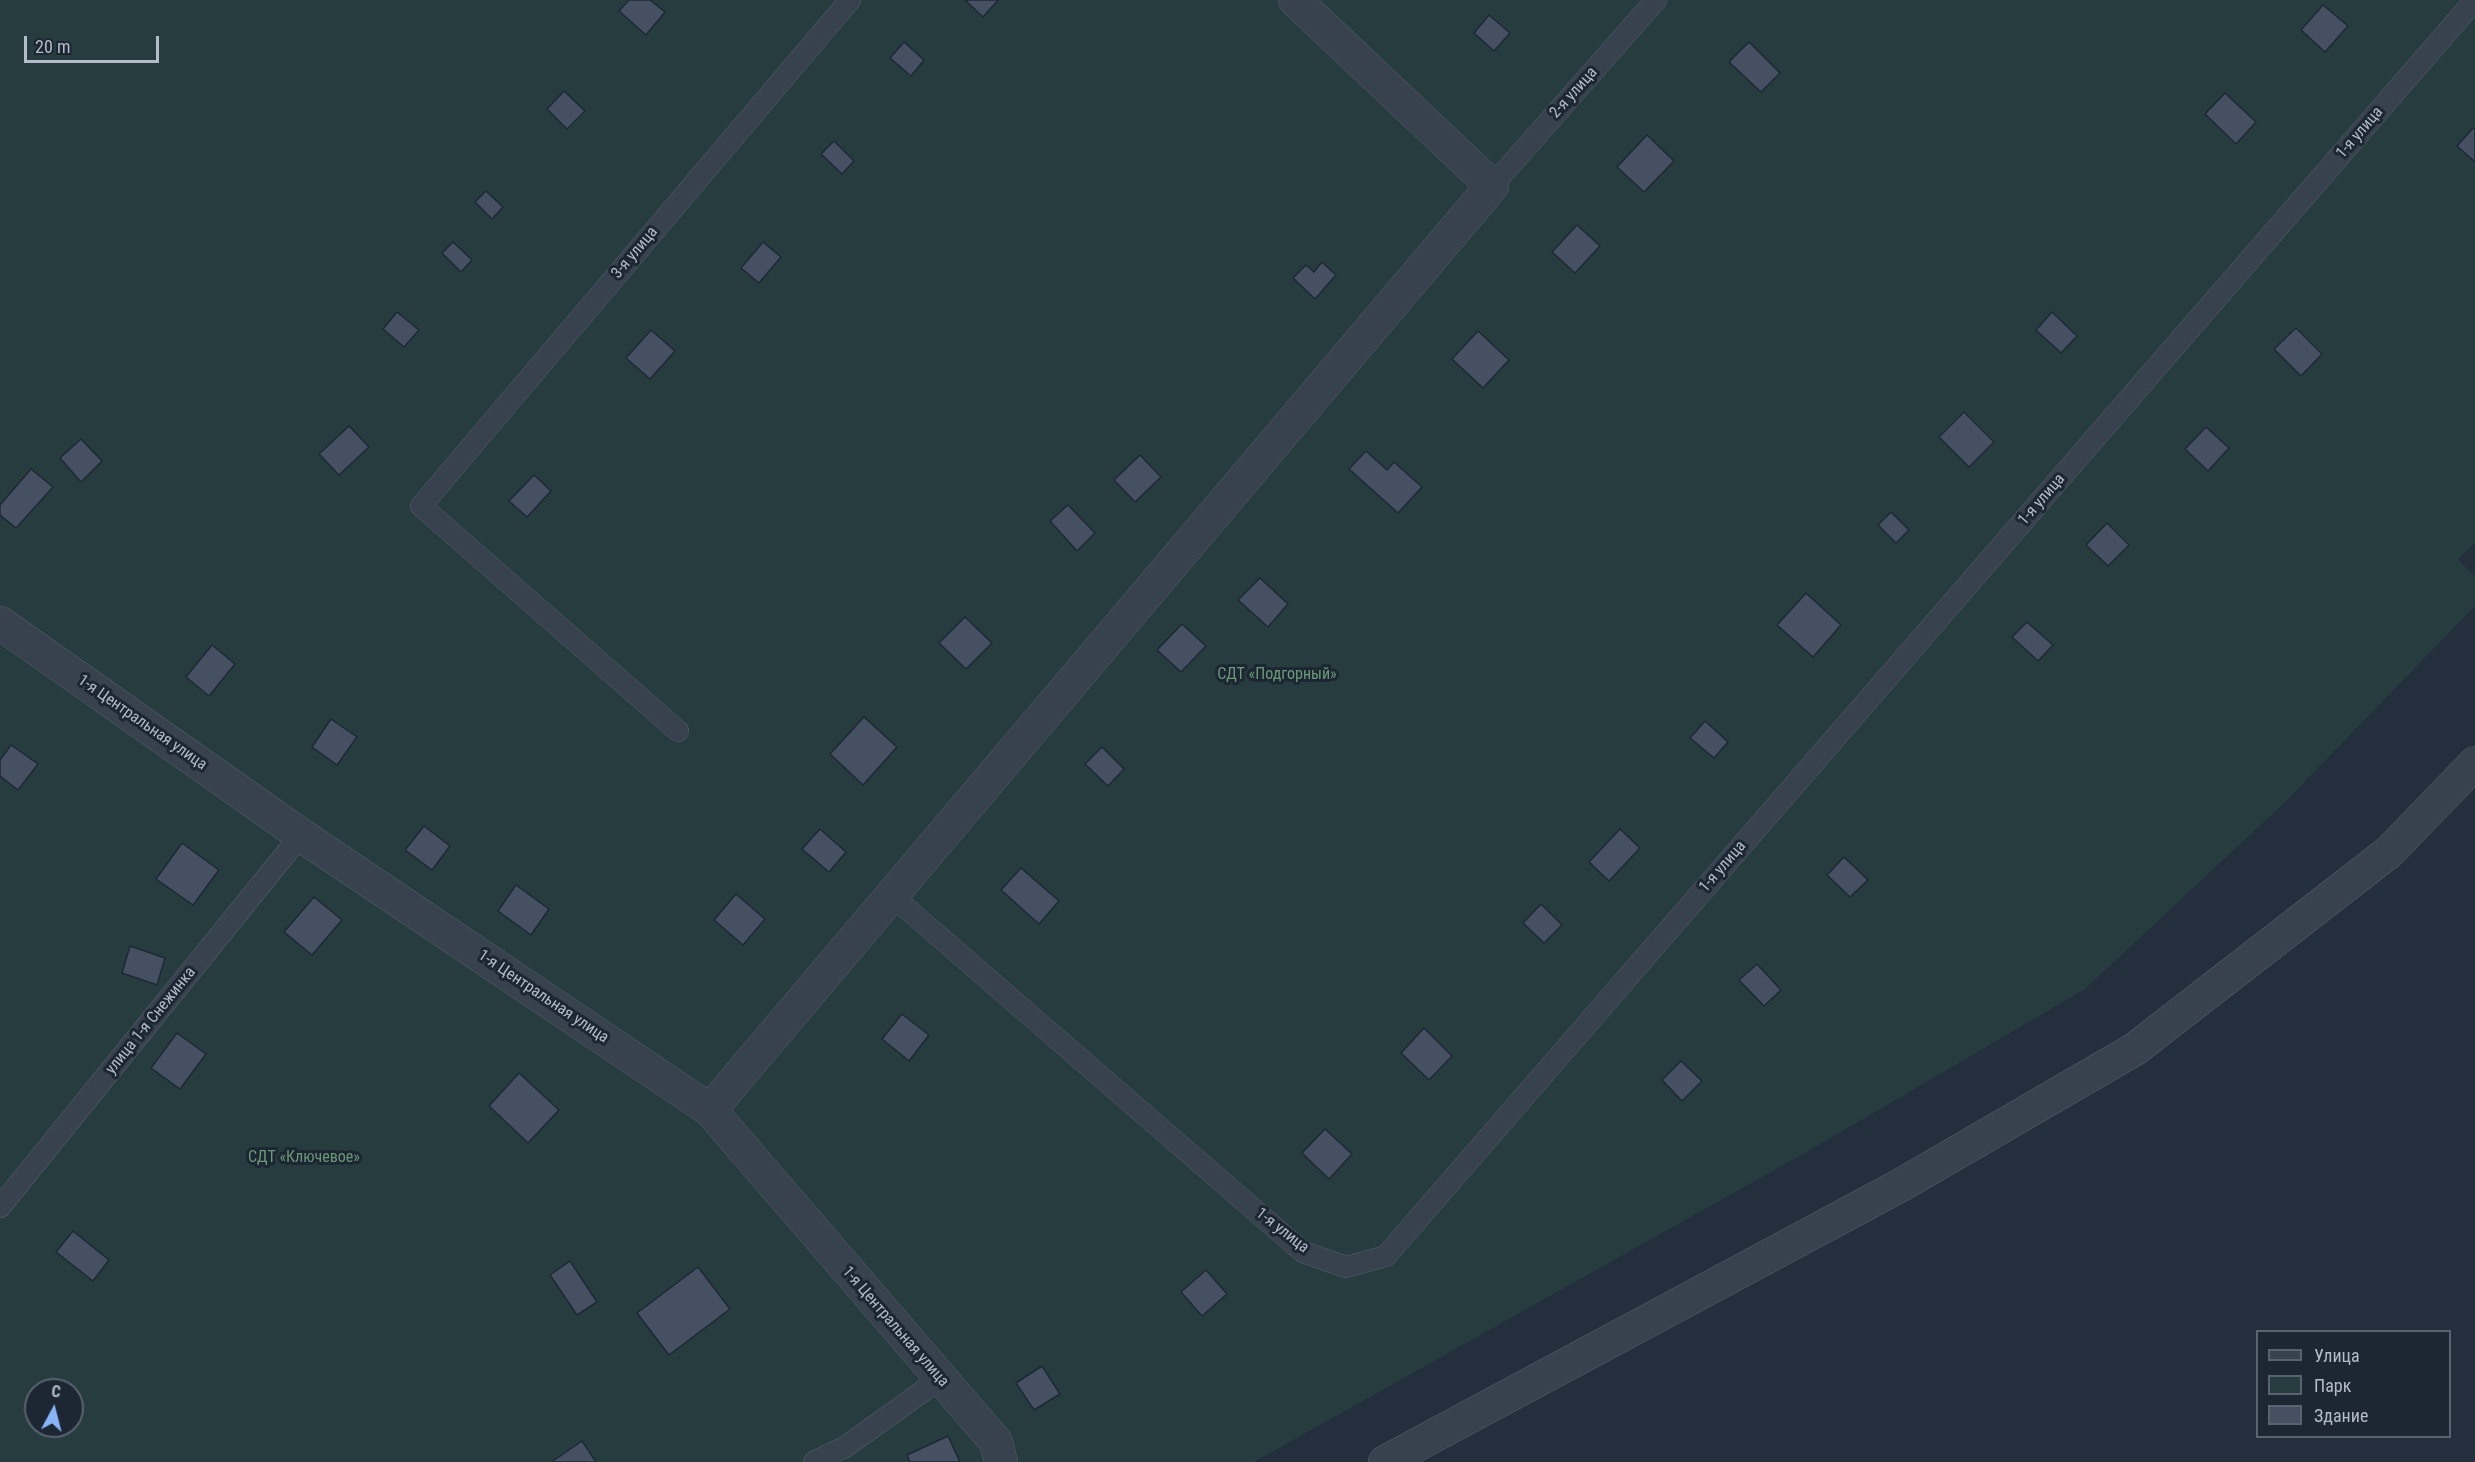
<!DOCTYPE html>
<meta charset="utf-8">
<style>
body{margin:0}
#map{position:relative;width:2475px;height:1462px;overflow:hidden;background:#242f3e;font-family:"Roboto Condensed",sans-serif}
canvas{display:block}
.legend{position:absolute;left:2256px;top:1330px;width:195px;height:108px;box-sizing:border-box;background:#1d2633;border:2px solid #59626f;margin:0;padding:8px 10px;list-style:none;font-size:18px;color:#b4bcc9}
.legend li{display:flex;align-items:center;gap:12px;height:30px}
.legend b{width:30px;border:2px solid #59626f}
.north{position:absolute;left:24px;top:1378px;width:60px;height:60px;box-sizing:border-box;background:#1d2633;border:2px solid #59626f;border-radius:50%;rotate:7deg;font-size:16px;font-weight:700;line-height:24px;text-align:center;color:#b4bcc9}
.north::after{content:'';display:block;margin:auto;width:21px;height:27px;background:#8ab4f8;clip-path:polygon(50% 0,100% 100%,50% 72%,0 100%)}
.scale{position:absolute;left:24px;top:36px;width:135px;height:27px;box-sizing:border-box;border:3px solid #b4bcc9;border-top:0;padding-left:8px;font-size:18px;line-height:21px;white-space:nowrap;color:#b4bcc9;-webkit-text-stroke:4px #1d2633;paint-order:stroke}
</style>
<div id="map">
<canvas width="2475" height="1462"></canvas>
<ul class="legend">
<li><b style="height:8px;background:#38414e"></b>Улица</li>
<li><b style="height:16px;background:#263c3f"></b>Парк</li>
<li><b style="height:16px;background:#455162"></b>Здание</li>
</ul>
<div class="north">С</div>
<div class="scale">20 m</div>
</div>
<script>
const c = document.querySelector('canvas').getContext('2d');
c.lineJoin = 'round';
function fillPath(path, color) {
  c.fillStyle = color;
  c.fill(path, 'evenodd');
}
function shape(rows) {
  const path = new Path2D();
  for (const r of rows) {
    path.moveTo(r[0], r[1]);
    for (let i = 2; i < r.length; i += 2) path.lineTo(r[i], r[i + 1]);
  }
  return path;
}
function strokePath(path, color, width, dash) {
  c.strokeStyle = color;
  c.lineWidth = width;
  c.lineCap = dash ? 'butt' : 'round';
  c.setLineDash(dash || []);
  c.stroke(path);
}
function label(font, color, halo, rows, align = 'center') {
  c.font = font + ' "Roboto Condensed",sans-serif';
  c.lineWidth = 6;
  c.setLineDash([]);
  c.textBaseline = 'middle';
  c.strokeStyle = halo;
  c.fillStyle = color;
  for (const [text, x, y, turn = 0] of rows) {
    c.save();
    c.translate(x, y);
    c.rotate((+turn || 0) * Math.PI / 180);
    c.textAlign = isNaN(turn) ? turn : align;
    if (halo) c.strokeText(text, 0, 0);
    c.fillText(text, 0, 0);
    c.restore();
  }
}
fillPath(shape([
 [0,0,2475,0,2475,543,2458,559,2475,577,2475,606,2284,803,2085,989,1810,1150,1254,1462,0,1462],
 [36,1390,72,1390,72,1426,36,1426]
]), '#263c3f');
const building = shape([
 [629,0,650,0,665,12,646,35,619,11,629,0],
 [965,0,998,0,983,17,965,0],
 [2323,5,2348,26,2325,52,2301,30,2323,5],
 [1489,15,1510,33,1494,51,1474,33,1489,15],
 [904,42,924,60,911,76,890,58,904,42],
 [1749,42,1780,73,1761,92,1729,62,1749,42],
 [564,91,585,111,567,129,547,109,564,91],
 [2225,93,2256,122,2236,144,2205,114,2225,93],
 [2473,128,2475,130,2475,162,2457,146,2473,128],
 [1647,135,1674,161,1644,192,1617,167,1647,135],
 [834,141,854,161,842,174,821,154,834,141],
 [486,191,503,207,492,219,475,202,486,191],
 [1577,225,1600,246,1575,273,1552,252,1577,225],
 [453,242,472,260,461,272,442,253,453,242],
 [763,242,781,257,759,283,741,268,763,242],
 [1322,262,1336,275,1315,299,1293,278,1306,265,1314,272,1322,262],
 [397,312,419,330,404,347,383,329,397,312],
 [2052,312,2077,336,2061,353,2036,330,2052,312],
 [2296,328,2322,354,2301,376,2274,349,2296,328],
 [651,330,675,351,650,379,626,358,651,330],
 [1478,331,1509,360,1483,388,1452,359,1478,331],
 [1964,412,1994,442,1969,467,1939,437,1964,412],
 [349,426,369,447,339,475,319,454,349,426],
 [2206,427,2229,448,2208,471,2185,449,2206,427],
 [81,439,102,461,81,482,60,458,81,439],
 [1366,451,1387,470,1394,462,1422,487,1398,513,1349,469,1366,451],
 [1140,455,1161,477,1135,502,1114,480,1140,455],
 [31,469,53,487,16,528,0,515,0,505,31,469],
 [534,475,551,491,527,517,509,501,534,475],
 [1068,505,1095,533,1077,551,1050,521,1068,505],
 [1891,512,1909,530,1896,543,1878,525,1891,512],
 [2107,523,2129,545,2108,566,2086,545,2107,523],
 [1260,578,1288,604,1268,627,1238,600,1260,578],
 [1806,593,1841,625,1813,657,1777,625,1806,593],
 [965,617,992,643,966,669,939,643,965,617],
 [2027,622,2053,645,2038,661,2012,637,2027,622],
 [1182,624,1206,646,1181,672,1157,650,1182,624],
 [212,645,235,664,209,696,186,677,212,645],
 [864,717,897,747,863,785,830,754,864,717],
 [331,719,357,737,337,765,312,747,331,719],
 [1705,721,1728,742,1714,758,1690,738,1705,721],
 [11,745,38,764,18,790,0,776,0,760,11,745],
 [1102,747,1124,769,1108,786,1085,764,1102,747],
 [424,826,450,846,432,870,405,850,424,826],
 [820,829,846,852,829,872,802,849,820,829],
 [1620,829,1640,848,1609,881,1589,862,1620,829],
 [182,843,219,870,193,905,156,879,182,843],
 [1844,857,1868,880,1850,897,1827,875,1844,857],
 [1021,868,1059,901,1039,924,1001,890,1021,868],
 [516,885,549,909,531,935,498,911,516,885],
 [736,894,765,919,743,945,714,920,736,894],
 [314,897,342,920,312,955,284,932,314,897],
 [1541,904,1562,925,1544,943,1523,923,1541,904],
 [130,946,165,958,157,985,122,973,130,946],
 [1757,964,1781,990,1764,1006,1739,980,1757,964],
 [902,1014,929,1035,909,1061,882,1039,902,1014],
 [1424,1028,1452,1056,1429,1080,1401,1053,1424,1028],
 [177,1033,206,1054,180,1089,151,1068,177,1033],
 [1681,1061,1702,1081,1682,1101,1662,1080,1681,1061],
 [519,1073,559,1110,528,1143,489,1106,519,1073],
 [1325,1129,1352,1154,1329,1179,1302,1153,1325,1129],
 [73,1231,109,1260,93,1281,56,1252,73,1231],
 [570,1261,597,1302,577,1315,550,1275,570,1261],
 [698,1267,730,1309,669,1355,637,1313,698,1267],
 [1206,1270,1227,1294,1202,1316,1181,1292,1206,1270],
 [1042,1366,1060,1394,1034,1410,1016,1383,1042,1366],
 [948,1436,960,1462,910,1462,907,1455,948,1436],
 [582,1441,596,1462,554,1462,553,1461,582,1441]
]);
fillPath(building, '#455162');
strokePath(building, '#1f2835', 1.5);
const lane = shape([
 [1492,186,1656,0],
 [678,731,421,506,850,0],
 [890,894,1303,1252,1346,1267,1386,1256,2475,0],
 [0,1207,301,835],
 [814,1462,845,1447,940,1379]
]);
const street = shape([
 [0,623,301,835,710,1110,996,1442,1001,1462],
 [710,1110,1492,186,1295,0],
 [1385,1462,1901,1185,2135,1049,2389,852,2475,763]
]);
strokePath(lane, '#565f6c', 22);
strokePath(street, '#565f6c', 34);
strokePath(lane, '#38414e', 21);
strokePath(street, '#38414e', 33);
label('16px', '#b4bcc9', '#1d2633', [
 ["2-я улица",1574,93,-48],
 ["1-я улица",2360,133,-49],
 ["3-я улица",635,253,-50],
 ["1-я улица",2042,500,-49],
 ["1-я Центральная улица",142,723,35],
 ["1-я улица",1723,867,-49],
 ["1-я Центральная улица",543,997,34],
 ["улица 1-я Снежинка",151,1021,-51],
 ["1-я улица",1282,1231,38],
 ["1-я Центральная улица",895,1327,49]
]);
label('16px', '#6b9a76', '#1d2633', [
 ["СДТ «Подгорный»",1277,675],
 ["СДТ «Ключевое»",304,1158]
]);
</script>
